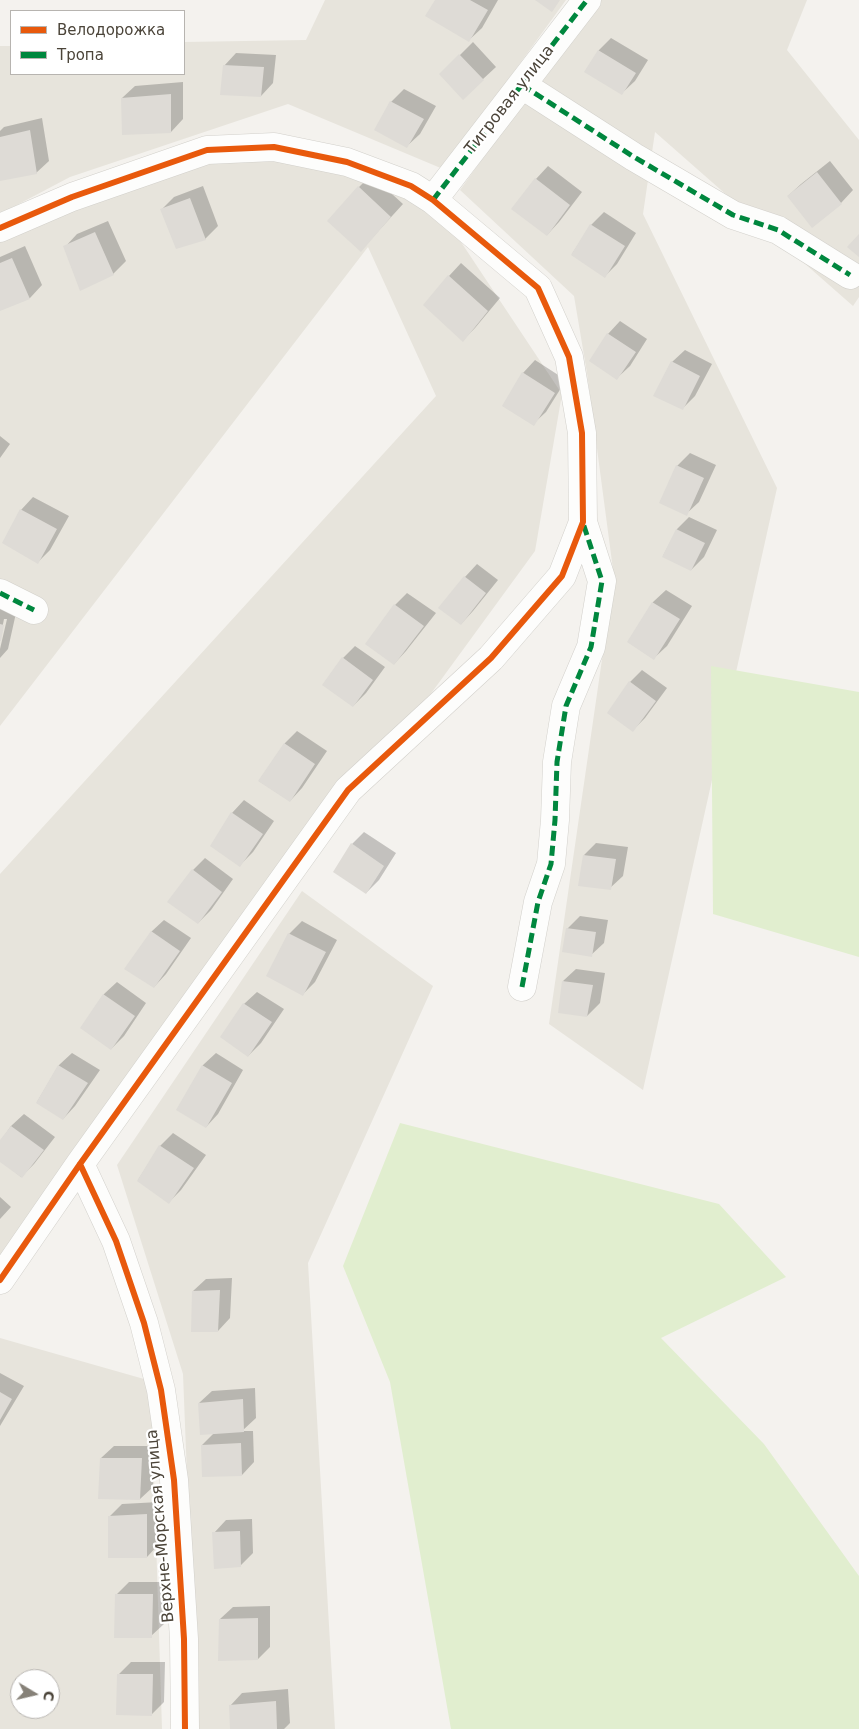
<!DOCTYPE html>
<meta charset="utf-8">
<style>
body{margin:0}
#map{position:relative;width:859px;height:1729px;overflow:hidden;background:#f4f2ee;font-family:"DejaVu Sans",sans-serif}
canvas{display:block}
.legend{position:absolute;left:10px;top:10px;width:175px;height:65px;box-sizing:border-box;background:#fff;border:1px solid #b7b4b0;margin:0;padding:6px 9px;list-style:none;font-size:15px;color:#4b4439}
.legend li{display:flex;align-items:center;gap:10px;height:25px}
.legend b{width:25px;border:1px solid #b7b4b0}
.north{position:absolute;left:10px;top:1669px;width:50px;height:50px;box-sizing:border-box;background:#fff;border:1px solid #b7b4b0;border-radius:50%;rotate:99deg;font-size:14px;font-weight:700;line-height:20px;text-align:center;color:#4b4439}
.north::after{content:'';display:block;margin:auto;width:18px;height:22px;background:#868178;clip-path:polygon(50% 0,100% 100%,50% 72%,0 100%)}
</style>
<div id="map">
<canvas width="859" height="1729"></canvas>
<ul class="legend">
<li><b style="height:6px;background:#e8590c"></b>Велодорожка</li>
<li><b style="height:6px;background:#00873e"></b>Тропа</li>
</ul>
<div class="north">С</div>
</div>
<script>
const c = document.querySelector('canvas').getContext('2d');
c.lineJoin = 'round';
function fillPath(path, color) {
  c.fillStyle = color;
  c.fill(path, 'evenodd');
}
function shape(rows) {
  const path = new Path2D();
  for (const r of rows) {
    path.moveTo(r[0], r[1]);
    for (let i = 2; i < r.length; i += 2) path.lineTo(r[i], r[i + 1]);
  }
  return path;
}
function strokePath(path, color, width, dash) {
  c.strokeStyle = color;
  c.lineWidth = width;
  c.lineCap = dash ? 'butt' : 'round';
  c.setLineDash(dash || []);
  c.stroke(path);
}
function label(font, color, halo, rows, align = 'center') {
  c.font = font + ' "DejaVu Sans",sans-serif';
  c.lineWidth = 4.5;
  c.setLineDash([]);
  c.textBaseline = 'middle';
  c.strokeStyle = halo;
  c.fillStyle = color;
  for (const [text, x, y, turn = 0] of rows) {
    c.save();
    c.translate(x, y);
    c.rotate((+turn || 0) * Math.PI / 180);
    c.textAlign = isNaN(turn) ? turn : align;
    if (halo) c.strokeText(text, 0, 0);
    c.fillText(text, 0, 0);
    c.restore();
  }
}
fillPath(shape([
 [325,0,566,0,443,169,288,104,70,177,0,214,0,46,11,46,11,74,184,74,184,42,306,40],
 [596,0,807,0,787,50,859,140,859,297,853,306,655,132,643,214,777,488,643,1090,549,1024,614,577,587,373,574,296,460,190],
 [324,145,449,224,562,394,535,551,0,1284,0,874,436,396,368,247,0,726,0,232,121,172],
 [302,891,433,986,308,1263,335,1729,197,1729,183,1374,117,1165],
 [0,1338,151,1381,162,1729,0,1729],
 [20,1679,50,1679,50,1709,20,1709]
]), '#e7e4dc');
fillPath(shape([
 [711,666,859,692,859,957,713,914],
 [400,1123,719,1204,786,1277,661,1338,764,1444,859,1576,859,1729,451,1729,390,1382,343,1266]
]), '#e1eecf');
fillPath(shape([
 [436,0,498,0,482,28,469,40],
 [611,38,648,60,635,81,622,93,586,72,599,50],
 [473,42,496,67,483,79,441,74],
 [236,53,276,55,273,83,261,96,224,66],
 [183,82,183,119,171,132,122,98,135,86],
 [404,89,436,106,420,134,407,146,391,102],
 [42,118,49,161,36,173,0,179,0,131,4,127],
 [830,161,853,190,841,203,812,226,788,196,801,184],
 [548,166,582,192,559,222,547,235,536,179],
 [371,175,403,204,361,250,359,187],
 [203,186,218,226,205,239,177,248,162,209,174,197],
 [604,212,636,233,617,264,605,276,572,254,591,225],
 [108,221,126,261,113,274,65,247,77,234],
 [25,246,42,285,30,298,0,310,0,257],
 [461,263,500,298,475,328,463,340,449,276],
 [620,321,647,339,630,366,617,378,608,334],
 [685,350,712,364,695,396,682,409,672,362],
 [535,360,566,380,546,412,533,424,523,373],
 [0,436,10,444,0,458],
 [690,453,716,465,699,502,686,514,677,466],
 [33,497,69,516,50,550,38,562,21,510],
 [689,517,717,530,704,557,691,570,663,556,677,529],
 [477,564,498,580,473,611,461,624,440,608,465,577],
 [666,590,692,606,667,646,654,658,629,642,653,602],
 [407,593,436,613,406,651,394,664,395,605],
 [0,609,16,613,8,649,0,658,0,649,7,619,4,619,0,639],
 [355,646,385,667,366,693,353,706,343,658],
 [642,670,667,688,645,718,633,730,630,682],
 [297,731,327,751,302,788,290,801,259,781,285,743],
 [244,800,274,821,253,852,240,865,232,813],
 [364,832,396,853,379,880,366,893,352,844],
 [596,843,628,847,623,876,610,888,584,855],
 [205,858,233,879,211,910,198,923,193,870],
 [580,916,608,920,604,943,591,955,567,929],
 [164,920,191,938,166,974,154,987,151,932],
 [302,921,337,940,315,982,303,994,268,975,289,934],
 [576,969,605,973,600,1003,587,1016,563,981],
 [117,982,146,1003,124,1036,111,1049,82,1028,104,994],
 [257,992,284,1009,261,1043,248,1056,244,1004],
 [72,1053,100,1070,75,1106,63,1119,37,1102,59,1065],
 [216,1053,243,1070,218,1114,206,1127,178,1110,203,1065],
 [24,1114,55,1137,34,1164,21,1177,0,1160,0,1142,11,1126],
 [173,1133,206,1155,181,1190,169,1202,138,1180,160,1146],
 [0,1197,11,1207,0,1219],
 [232,1278,230,1318,218,1331,193,1291,206,1279],
 [0,1373,24,1386,0,1426],
 [255,1388,256,1418,242,1431,253,1431,254,1462,242,1475,202,1445,214,1433,199,1403,212,1391],
 [114,1446,154,1446,153,1487,140,1499,101,1458],
 [159,1502,159,1544,147,1557,110,1516,122,1504],
 [252,1519,253,1553,240,1566,214,1533,226,1520],
 [129,1582,165,1582,164,1624,151,1636,116,1595],
 [270,1606,270,1647,258,1659,220,1619,233,1607],
 [131,1662,165,1662,164,1702,151,1715,118,1675],
 [288,1689,290,1723,284,1729,231,1729,230,1706,242,1693]
]), '#0003');
fillPath(shape([
 [435,0,470,0,488,10,469,42,425,16],
 [535,0,560,0,552,12],
 [598,50,636,73,622,95,584,72],
 [459,54,484,80,463,100,439,74],
 [223,65,264,67,261,97,220,95],
 [171,94,171,133,122,135,121,98],
 [390,101,424,119,407,148,374,130],
 [30,130,37,174,0,181,0,137],
 [817,172,842,204,812,228,787,196],
 [535,178,570,205,547,236,511,209],
 [358,186,391,217,361,252,327,221],
 [190,198,206,240,176,249,160,209],
 [590,224,625,246,605,278,571,255],
 [95,232,114,275,80,291,63,246],
 [859,234,859,257,847,247],
 [12,258,30,299,0,311,0,263],
 [448,275,488,311,463,342,423,305],
 [607,333,636,352,617,380,589,361],
 [671,361,700,376,683,410,653,396],
 [522,372,555,393,534,426,502,406],
 [676,465,704,478,687,516,659,503],
 [20,509,57,529,38,564,2,543],
 [676,529,705,543,691,571,662,557],
 [464,576,486,593,461,625,438,608],
 [652,602,680,619,654,660,627,642],
 [394,604,424,626,394,665,365,644],
 [0,624,4,625,1,641,0,641],
 [342,657,373,680,353,707,322,685],
 [629,681,656,701,633,732,607,713],
 [284,743,315,764,290,802,258,781],
 [231,812,263,834,240,867,210,846],
 [351,843,384,866,366,894,333,872],
 [583,855,616,859,611,890,578,886],
 [192,869,222,892,198,924,167,902],
 [566,928,596,932,592,957,562,952],
 [151,931,180,951,154,988,124,969],
 [288,933,326,952,303,996,266,976],
 [562,981,593,985,587,1017,558,1013],
 [103,994,135,1016,111,1050,80,1028],
 [243,1003,272,1022,248,1057,220,1037],
 [58,1065,88,1083,63,1120,36,1103],
 [202,1065,232,1083,206,1128,176,1110],
 [11,1126,44,1150,22,1178,0,1162,0,1140],
 [159,1145,194,1168,169,1204,137,1181],
 [220,1290,218,1332,191,1332,192,1291],
 [0,1392,12,1399,0,1420],
 [243,1399,244,1432,200,1435,198,1403],
 [241,1443,242,1476,202,1477,201,1445],
 [100,1458,142,1458,140,1500,98,1499],
 [147,1514,147,1558,108,1558,108,1516],
 [240,1531,241,1567,214,1569,212,1532],
 [115,1594,153,1594,152,1638,114,1638],
 [258,1618,258,1660,218,1661,219,1619],
 [117,1674,153,1674,152,1716,116,1715],
 [276,1701,277,1729,230,1729,229,1705]
]), '#dedbd6');
const minor = shape([
 [522,85,634,157,733,215,778,230,850,275],
 [433,200,587,0],
 [0,228,72,197,207,150,274,147,347,162,411,186,433,200,538,288,569,357,582,433,583,522,562,576,491,658,348,790,80,1164,0,1280],
 [0,593,34,610],
 [522,987,538,902,551,864,555,820,557,762,566,706,591,647,602,581,583,522],
 [80,1164,116,1241,144,1323,161,1390,174,1480,184,1639,185,1729]
]);
strokePath(minor, '#d2d0cb', 29);
strokePath(minor, '#fdfdfc', 28);
strokePath(shape([
 [522,85,634,157,733,215,778,230,850,275],
 [433,200,587,0],
 [0,593,34,610],
 [522,987,538,902,551,864,555,820,557,762,566,706,591,647,602,581,583,523]
]), '#00873e', 5, [10, 5]);
strokePath(shape([
 [0,228,72,197,207,150,274,147,347,162,411,186,433,200,538,288,569,357,582,433,583,522,562,576,491,658,348,790,80,1164,0,1280],
 [80,1164,116,1241,144,1323,161,1390,174,1480,184,1639,185,1729]
]), '#e8590c', 6);
label('16px', '#4b4439', '#fff', [
 ["Тигровая улица",510,100,-52],
 ["Верхне-Морская улица",161,1526,-95]
]);
</script>
